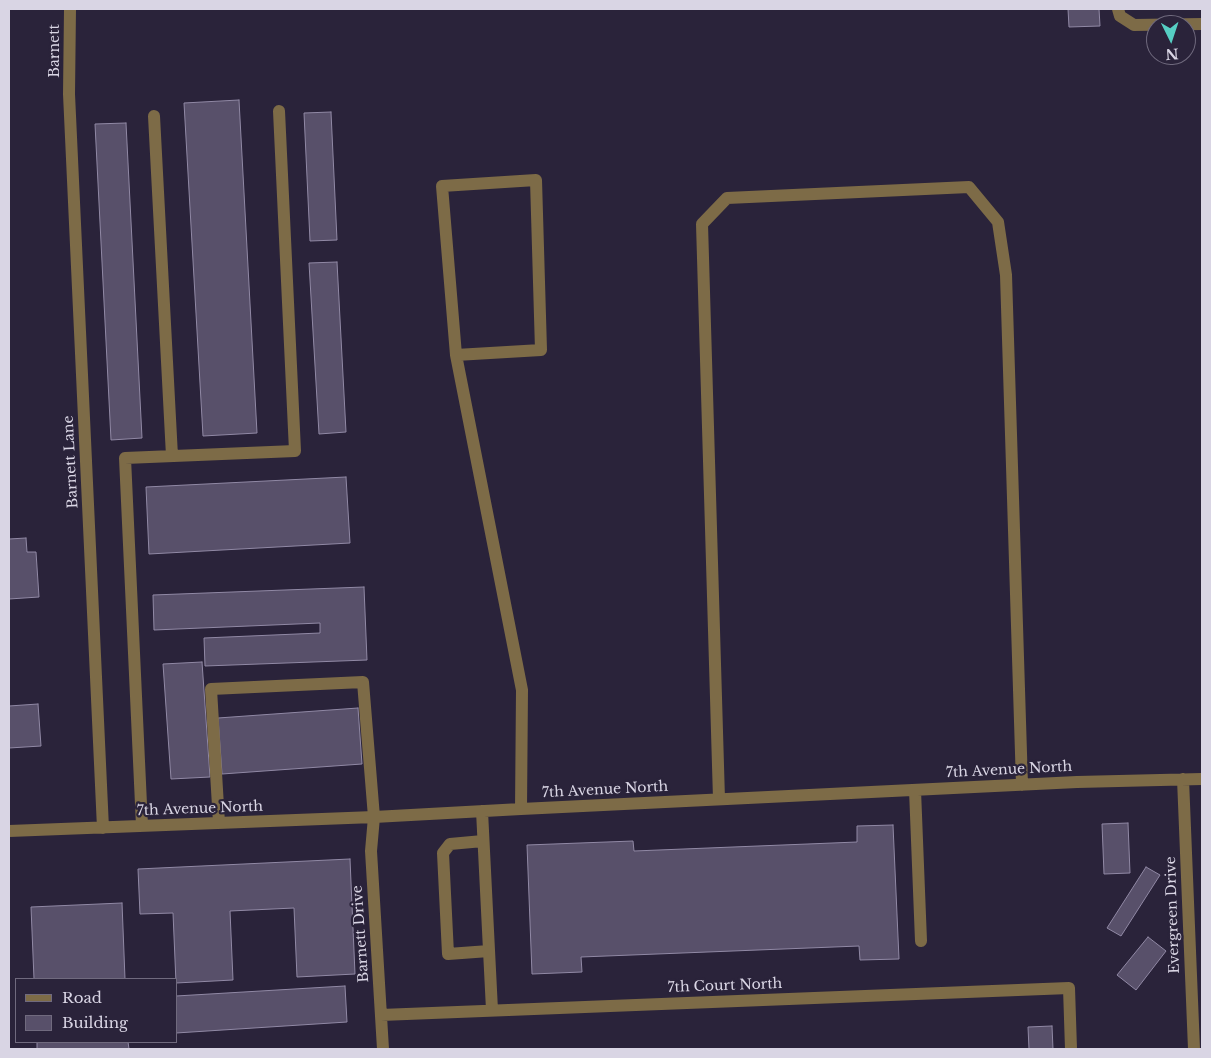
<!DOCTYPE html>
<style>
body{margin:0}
#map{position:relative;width:1211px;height:1058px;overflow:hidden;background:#2a233a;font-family:"Libre Baskerville",serif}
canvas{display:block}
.frame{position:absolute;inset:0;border:10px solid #d9d5e4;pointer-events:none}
.legend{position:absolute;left:15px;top:978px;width:162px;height:65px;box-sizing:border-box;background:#2a233a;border:1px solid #706a7e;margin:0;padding:6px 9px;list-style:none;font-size:15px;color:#d9d5e4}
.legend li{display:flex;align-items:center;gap:10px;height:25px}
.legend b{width:25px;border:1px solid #706a7e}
.north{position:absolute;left:1146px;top:15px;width:50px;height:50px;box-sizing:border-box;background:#2a233a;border:1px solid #706a7e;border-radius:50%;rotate:176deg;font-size:14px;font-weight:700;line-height:20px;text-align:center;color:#d9d5e4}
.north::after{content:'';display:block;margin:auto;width:18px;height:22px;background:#56cec3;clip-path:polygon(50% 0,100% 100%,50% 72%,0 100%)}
</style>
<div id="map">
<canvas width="1211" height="1058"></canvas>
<div class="frame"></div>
<ul class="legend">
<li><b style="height:6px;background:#7d6b47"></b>Road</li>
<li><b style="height:14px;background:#58506a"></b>Building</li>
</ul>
<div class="north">N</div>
</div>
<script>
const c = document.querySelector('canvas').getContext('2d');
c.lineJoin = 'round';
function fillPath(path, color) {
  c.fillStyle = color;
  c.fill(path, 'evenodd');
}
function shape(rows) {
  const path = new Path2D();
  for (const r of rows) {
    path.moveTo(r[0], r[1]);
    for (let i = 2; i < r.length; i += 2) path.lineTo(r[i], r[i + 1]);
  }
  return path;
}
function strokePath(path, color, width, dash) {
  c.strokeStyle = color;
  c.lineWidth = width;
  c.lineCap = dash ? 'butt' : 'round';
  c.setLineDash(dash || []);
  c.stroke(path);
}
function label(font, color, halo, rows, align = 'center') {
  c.font = font + ' "Libre Baskerville",serif';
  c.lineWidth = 4.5;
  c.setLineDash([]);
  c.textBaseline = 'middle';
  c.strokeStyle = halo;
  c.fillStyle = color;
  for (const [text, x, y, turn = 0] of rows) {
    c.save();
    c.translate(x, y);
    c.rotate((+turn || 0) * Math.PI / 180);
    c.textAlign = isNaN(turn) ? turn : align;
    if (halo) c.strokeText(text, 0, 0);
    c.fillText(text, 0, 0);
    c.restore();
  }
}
const building = shape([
 [1068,9,1099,9,1100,26,1069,27,1068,9],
 [239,100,257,433,203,436,184,103,239,100],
 [331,112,337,240,310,241,304,113,331,112],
 [126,123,142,438,111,440,95,124,126,123],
 [337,262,346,432,319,434,309,263,337,262],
 [346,477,350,543,149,554,146,487,346,477],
 [26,538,27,552,36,552,39,597,9,599,9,539,26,538],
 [364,587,367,660,205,666,204,638,320,633,320,623,154,630,153,595,364,587],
 [202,662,210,777,171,779,163,664,202,662],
 [38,704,41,746,9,748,9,706,38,704],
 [358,708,362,764,222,774,218,718,358,708],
 [1128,823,1130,873,1104,874,1102,824,1128,823],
 [893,825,899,959,860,960,859,946,581,957,582,972,532,974,527,845,633,841,634,851,857,842,857,826,893,825],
 [350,859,355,974,297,977,294,908,230,911,233,980,176,983,173,913,140,914,138,869,350,859],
 [1146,867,1160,875,1121,936,1107,928,1146,867],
 [122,903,125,979,34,979,31,907,122,903],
 [1148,937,1166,951,1136,990,1117,975,1148,937],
 [345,986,347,1022,176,1033,176,996,345,986],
 [1052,1026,1053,1049,1029,1049,1028,1027,1052,1026],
 [37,1042,128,1042,129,1049,37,1049,37,1042]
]);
fillPath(building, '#58506a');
strokePath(building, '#9189a5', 1);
strokePath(shape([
 [70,9,69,94,103,828],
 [1118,9,1120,16,1134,25,1202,24],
 [154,116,172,456],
 [456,355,541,350,536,180,442,186,456,355,522,690,521,809],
 [1183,779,1194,1049],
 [915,790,921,941],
 [719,799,702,224,727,198,969,187,998,222,1006,275,1022,785],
 [482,811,492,1010],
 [219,823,211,689,363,682,374,817,371,851,383,1049],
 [142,826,125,458,295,451,279,111],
 [9,831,374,817,521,809,1077,782,1202,779],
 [483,841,450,844,443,853,448,954,489,951],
 [381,1015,1069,988,1071,1049]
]), '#7d6b47', 12);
label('14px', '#d9d5e4', '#2a233a', [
 ["Barnett",55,51,-90],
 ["Barnett Lane",71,462,-93],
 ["7th Avenue North",1009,770,-3],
 ["7th Avenue North",605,790,-3],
 ["7th Avenue North",200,809,-2],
 ["Evergreen Drive",1173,915,-92],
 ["Barnett Drive",361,934,-94],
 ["7th Court North",725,986,-2]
]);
</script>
